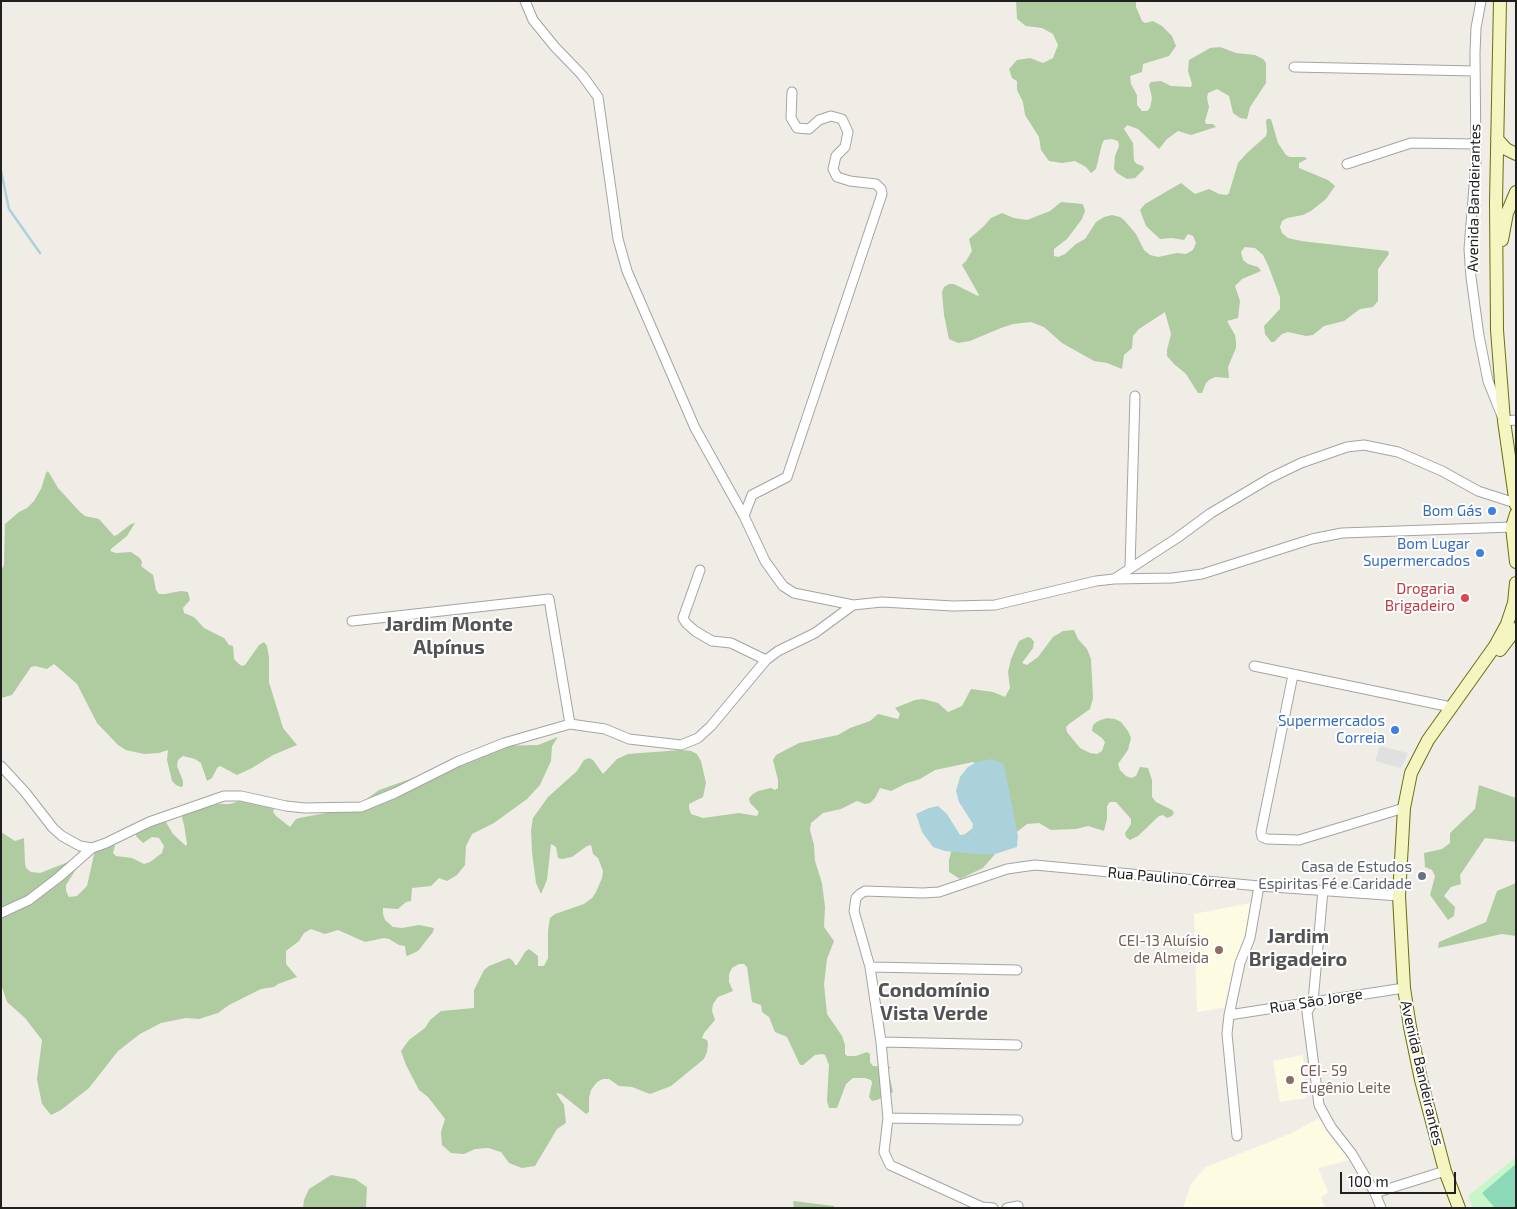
<!DOCTYPE html>
<meta charset="utf-8">
<style>
body{margin:0}
#map{position:relative;width:1517px;height:1209px;overflow:hidden;background:#f0ede7;font-family:"Exo 2",sans-serif}
canvas{display:block}
.frame{position:absolute;inset:0;border:2px solid #202020;pointer-events:none}
.scale{position:absolute;left:1340px;top:1172px;width:116px;height:22px;box-sizing:border-box;border:2px solid #202020;border-top:0;padding-left:6px;font-size:15px;line-height:18px;white-space:nowrap;color:#202020;-webkit-text-stroke:4px #fff;paint-order:stroke}
</style>
<div id="map">
<canvas width="1517" height="1209"></canvas>
<div class="frame"></div>
<div class="scale">100 m</div>
</div>
<script>
const c = document.querySelector('canvas').getContext('2d');
c.lineJoin = 'round';
function fillPath(path, color) {
  c.fillStyle = color;
  c.fill(path, 'evenodd');
}
function shape(rows) {
  const path = new Path2D();
  for (const r of rows) {
    path.moveTo(r[0], r[1]);
    for (let i = 2; i < r.length; i += 2) path.lineTo(r[i], r[i + 1]);
  }
  return path;
}
function strokePath(path, color, width, dash) {
  c.strokeStyle = color;
  c.lineWidth = width;
  c.lineCap = dash ? 'butt' : 'round';
  c.setLineDash(dash || []);
  c.stroke(path);
}
function label(font, color, halo, rows, align = 'center') {
  c.font = font + ' "Exo 2",sans-serif';
  c.lineWidth = 4;
  c.setLineDash([]);
  c.textBaseline = 'middle';
  c.strokeStyle = halo;
  c.fillStyle = color;
  for (const [text, x, y, turn = 0] of rows) {
    c.save();
    c.translate(x, y);
    c.rotate((+turn || 0) * Math.PI / 180);
    c.textAlign = isNaN(turn) ? turn : align;
    if (halo) c.strokeText(text, 0, 0);
    c.fillText(text, 0, 0);
    c.restore();
  }
}
fillPath(shape([
 [1255,902,1248,937,1228,1007,1197,1012,1194,914],
 [1303,1055,1306,1098,1280,1102,1273,1061],
 [1319,1118,1349,1160,1318,1168,1328,1192,1321,1198,1325,1208,1183,1208,1191,1184,1206,1167,1292,1133]
]), '#fdfce3');
fillPath(shape([
 [1016,1,1136,1,1136,7,1142,21,1145,23,1153,21,1162,26,1172,36,1176,46,1169,56,1143,64,1142,72,1130,76,1131,84,1137,95,1137,105,1142,111,1147,111,1150,108,1152,98,1149,85,1151,82,1161,81,1171,86,1191,87,1192,84,1188,71,1189,60,1210,48,1220,47,1236,53,1255,55,1263,59,1266,63,1266,83,1250,107,1247,119,1240,118,1233,113,1229,96,1217,89,1208,93,1207,98,1209,107,1205,121,1206,124,1213,124,1216,127,1191,135,1178,131,1167,139,1159,149,1138,129,1127,125,1124,129,1133,143,1134,161,1137,164,1143,166,1144,169,1135,178,1127,179,1117,173,1114,169,1115,156,1119,146,1118,141,1112,139,1104,140,1102,144,1096,169,1091,173,1086,167,1075,161,1062,163,1049,161,1041,150,1039,137,1025,115,1023,102,1017,90,1017,81,1012,78,1009,69,1017,60,1030,58,1043,63,1053,58,1058,45,1053,34,1042,28,1026,26,1017,19],
 [1267,119,1271,119,1278,143,1286,155,1290,157,1305,157,1307,159,1299,163,1299,168,1328,180,1335,186,1326,199,1311,211,1303,215,1287,218,1282,221,1280,227,1282,233,1288,238,1301,241,1388,251,1389,254,1378,269,1378,301,1373,307,1360,309,1344,321,1324,326,1313,335,1306,336,1288,332,1282,334,1274,342,1271,342,1265,334,1264,326,1280,309,1280,297,1268,265,1263,255,1255,248,1245,247,1241,252,1243,260,1248,264,1258,267,1261,271,1242,279,1235,286,1240,301,1238,318,1227,321,1235,335,1236,341,1236,348,1228,367,1229,378,1215,377,1209,380,1206,383,1202,393,1198,393,1186,374,1174,364,1167,356,1167,350,1171,334,1165,312,1139,329,1133,336,1132,348,1124,355,1122,369,1107,363,1094,361,1062,343,1044,327,1031,322,1013,324,1001,328,970,341,958,343,949,339,944,315,942,292,944,287,949,284,954,284,978,296,979,295,962,265,966,261,972,251,969,239,983,227,991,218,1002,213,1014,218,1027,220,1050,211,1061,202,1083,204,1085,211,1082,219,1067,239,1054,249,1054,256,1058,257,1065,254,1076,244,1085,239,1096,222,1104,217,1112,215,1120,217,1124,220,1136,234,1144,250,1150,255,1158,257,1177,253,1186,254,1193,250,1196,243,1193,236,1188,234,1184,240,1172,238,1160,239,1146,226,1140,210,1145,204,1181,183,1195,194,1209,189,1219,194,1227,195,1229,193,1238,163,1247,153,1266,136,1267,132,1266,121],
 [48,471,58,488,80,512,85,516,99,519,114,536,117,535,131,524,135,523,127,536,111,549,110,551,116,553,131,552,140,558,142,562,141,566,153,575,156,590,159,594,165,594,181,591,188,592,190,600,183,608,184,613,194,617,204,628,224,638,229,645,233,646,234,659,239,664,242,666,245,665,259,645,264,642,267,646,269,657,269,682,283,728,297,745,273,755,252,768,237,775,220,766,217,768,212,778,207,781,201,763,195,759,183,756,178,760,177,766,183,781,183,786,181,787,176,785,172,781,167,760,168,750,159,753,144,754,126,750,118,745,97,723,77,684,54,664,47,669,35,666,31,667,12,695,1,698,1,571,4,565,5,524,19,512,27,508,34,501,41,489,46,473],
 [1074,630,1078,639,1087,649,1091,659,1093,698,1090,709,1069,724,1066,727,1067,732,1080,748,1090,753,1097,754,1102,751,1105,742,1102,738,1092,731,1093,725,1098,721,1107,718,1115,719,1121,722,1128,731,1131,738,1128,750,1118,764,1120,770,1126,776,1131,778,1136,776,1140,767,1148,768,1152,780,1152,797,1156,802,1172,810,1174,813,1172,816,1167,818,1163,815,1159,816,1138,836,1130,840,1126,837,1125,833,1131,824,1131,819,1116,802,1110,802,1107,806,1107,819,1104,831,1088,826,1076,829,1051,830,1039,823,1027,824,1008,839,983,868,960,879,949,872,949,860,952,848,960,838,989,816,984,769,973,762,935,770,920,779,907,783,891,791,880,788,875,798,870,803,865,804,857,801,841,809,823,813,811,823,810,830,814,845,815,861,822,883,825,907,824,927,834,941,827,959,824,984,827,1014,842,1036,845,1045,845,1054,847,1056,856,1056,867,1052,870,1054,870,1062,873,1066,891,1067,880,1077,881,1079,887,1077,890,1078,893,1092,877,1100,872,1101,869,1097,872,1083,871,1080,865,1078,853,1078,846,1084,837,1108,829,1108,827,1101,829,1065,825,1055,822,1054,815,1055,803,1065,800,1065,787,1037,775,1032,769,1017,762,1012,761,1005,752,1002,747,967,744,964,739,964,732,968,729,974,729,982,733,991,718,997,713,1004,712,1011,715,1020,704,1033,702,1038,707,1040,708,1044,707,1052,704,1059,671,1086,650,1094,632,1087,619,1086,609,1079,603,1079,597,1082,591,1090,589,1098,589,1112,586,1114,561,1094,556,1093,564,1105,566,1123,557,1129,535,1166,522,1168,509,1163,501,1152,488,1148,475,1149,464,1154,451,1153,442,1145,441,1132,445,1119,428,1097,419,1090,406,1065,401,1051,409,1040,425,1028,430,1020,441,1011,474,1008,474,990,484,970,489,966,509,958,513,961,515,965,517,965,525,952,529,949,538,956,538,966,544,966,548,958,548,931,550,918,555,914,584,904,592,898,596,892,602,878,603,871,598,858,593,854,591,845,587,846,572,857,562,859,558,858,556,847,551,844,547,880,541,894,536,883,532,852,531,830,533,818,548,797,577,771,584,760,589,758,593,760,603,774,617,759,628,754,681,750,691,751,697,754,701,761,706,783,703,797,689,804,689,808,691,814,703,818,739,813,757,816,759,812,750,803,749,798,753,794,758,791,771,788,775,790,778,788,778,780,773,760,776,755,799,743,838,735,850,728,870,721,878,714,898,719,900,714,895,708,915,700,923,699,938,703,948,712,962,706,971,689,993,692,1005,697,1010,688,1008,672,1011,659,1019,641,1028,637,1031,638,1034,642,1033,648,1022,663,1027,665,1038,657,1053,637,1063,631],
 [558,737,552,746,551,761,540,785,527,799,494,823,472,834,466,846,465,865,457,875,447,881,439,878,431,886,412,888,411,901,406,902,398,909,383,908,383,914,385,920,393,927,402,928,419,925,434,928,433,932,418,951,407,956,406,954,405,946,399,945,389,939,384,938,365,942,338,930,325,934,311,929,304,933,299,941,286,951,286,964,297,977,278,984,274,987,261,989,229,1005,218,1013,199,1019,186,1018,161,1023,140,1034,118,1051,89,1088,61,1110,51,1115,42,1104,37,1079,42,1040,25,1018,7,1002,1,984,1,832,15,841,24,838,25,864,26,868,31,872,40,873,68,862,78,863,78,866,66,885,66,891,69,897,77,896,87,886,95,850,114,844,115,846,113,853,116,856,132,858,144,864,150,862,162,853,164,846,159,838,152,837,143,843,136,836,136,827,138,822,141,821,146,823,166,822,173,834,186,846,187,844,184,825,182,818,183,815,203,804,215,800,218,804,230,804,243,800,267,803,274,809,273,812,276,816,290,827,296,819,299,818,342,810,358,805,379,790,430,772,486,746,538,745],
 [1479,785,1516,798,1516,842,1485,838,1460,875,1461,884,1451,887,1444,896,1455,907,1454,916,1448,920,1430,895,1435,876,1432,870,1425,867,1424,853,1442,849,1450,843,1450,833,1475,809],
 [1516,883,1516,936,1502,934,1438,948,1439,942,1486,922,1497,891],
 [331,1175,355,1179,367,1187,366,1208,303,1208,304,1200,309,1189],
 [793,1201,834,1206,834,1208,794,1208]
]), '#aecc9f');
fillPath(shape([
 [1516,1157,1516,1208,1473,1208,1468,1196]
]), '#c8f6ca');
fillPath(shape([
 [1516,1164,1516,1208,1495,1208,1482,1193]
]), '#8bd9b8');
fillPath(shape([
 [1380,746,1408,753,1401,768,1375,761]
]), '#e0e0e0');
fillPath(shape([
 [992,759,1004,764,1018,836,1017,847,995,854,974,854,945,851,933,847,922,832,916,814,929,808,938,806,947,814,960,835,968,834,972,829,973,824,959,802,956,791,960,777,967,768,976,762]
]), '#abd1da');
strokePath(shape([
 [1,171,9,209,40,253]
]), '#abd1da', 2.5);
const minor = shape([
 [525,1,533,20,555,47,582,75,598,97,618,239,627,271,695,428,744,516,765,561,783,586,794,593,853,605],
 [1481,1,1476,28,1475,53,1476,161,1469,249,1471,277,1479,336,1488,381,1504,421,1516,420],
 [1294,67,1475,71],
 [1347,164,1411,143,1476,144],
 [744,516,752,495,787,477,882,194,881,189,876,184,850,181,837,177,833,169,836,156,845,147,848,132,842,119,831,116,819,120,809,129,797,128,791,118,792,92],
 [1130,568,1135,396],
 [700,570,683,618,686,623,695,631,712,641,731,643,766,660],
 [1114,579,1177,538,1211,513,1270,478,1301,463,1347,447,1364,445,1398,452,1442,471,1478,491,1515,503],
 [352,621,549,599,570,724],
 [1254,666,1451,707],
 [1293,675,1261,832,1262,837,1267,839,1299,840,1404,808],
 [1,766,25,792,53,828,62,836,80,846,92,848],
 [1323,890,1313,1002,1307,1012,1319,1105,1331,1127,1352,1154,1375,1193,1381,1208],
 [1,913,29,900,59,877,92,848,106,843,149,822,224,796,241,796,286,806,305,808,361,807,395,793,459,761,504,743,570,724,605,729,629,739,681,745,698,738,711,726,766,660,778,651,815,633,853,605,882,602,953,606,995,605,1096,581,1114,579,1172,578,1202,574,1312,539,1342,533,1512,527],
 [870,967,1017,970],
 [1229,1015,1404,988],
 [881,1042,1017,1045],
 [888,1118,1018,1120],
 [1237,1136,1227,1034,1229,1015,1240,963,1250,938,1259,886],
 [1375,1193,1445,1171],
 [993,1208,982,1207,890,1165,884,1152,888,1118,881,1042,870,967,854,911,856,898,860,894,865,891,923,893,939,892,1007,869,1035,865,1259,886,1399,896],
 [1007,1208,1018,1206]
]);
const secondary = shape([
 [1500,1,1496,202,1497,330,1504,421,1516,505],
 [1497,139,1506,149,1516,154],
 [1502,240,1507,213,1516,192],
 [1516,514,1512,527,1516,562],
 [1500,650,1516,629],
 [1459,1208,1445,1171,1421,1080,1410,1027,1404,988,1399,896,1404,808,1411,773,1428,740,1495,646,1507,624,1514,603,1516,583]
]);
strokePath(minor, '#a4a4a4', 11);
strokePath(secondary, '#69710d', 14);
strokePath(minor, '#fff', 9);
strokePath(secondary, '#f4f5c0', 12);
for (const [x, y, r, color] of [
 [1492,511,5,"#3f7fe0"],
 [1480,553,5,"#3f7fe0"],
 [1465,598,5,"#e0444e"],
 [1395,730,5,"#3f7fe0"],
 [1422,876,5,"#6b7280"],
 [1219,950,5,"#8d6e63"],
 [1290,1080,5,"#8d6e63"]
]) {
  const dot = new Path2D();
  dot.arc(x, y, r, 0, 2 * Math.PI);
  c.fillStyle = color;
  c.fill(dot);
  strokePath(dot, '#fff', 2);
}
label('15px', '#202020', '#fff', [
 ["Avenida Bandeirantes",1474,198,-89],
 ["Rua Paulino Côrrea",1172,878,5],
 ["Rua São Jorge",1316,1001,-9],
 ["Avenida Bandeirantes",1422,1073,77]
]);
label('15px', '#366cbe', '#fff', [
 ["Bom Gás",1482,511],
 ["Bom Lugar",1470,544],
 ["Supermercados",1470,561],
 ["Supermercados",1385,721],
 ["Correia",1385,738]
], 'right');
label('15px', '#be3a42', '#fff', [
 ["Drogaria",1455,589],
 ["Brigadeiro",1455,606]
], 'right');
label('15px', '#5b616d', '#fff', [
 ["Casa de Estudos",1412,867],
 ["Espiritas Fé e Caridade",1412,884]
], 'right');
label('15px', '#785e54', '#fff', [
 ["CEI-13 Aluísio",1209,941],
 ["de Almeida",1209,958],
 ["CEI- 59",1300,1071,"left"],
 ["Eugênio Leite",1300,1088,"left"]
], 'right');
label('bold 20px', '#535353', '#fff', [
 ["Jardim Monte",449,624],
 ["Alpínus",449,647],
 ["Jardim",1298,936],
 ["Brigadeiro",1298,959],
 ["Condomínio",934,990],
 ["Vista Verde",934,1013]
]);
</script>
